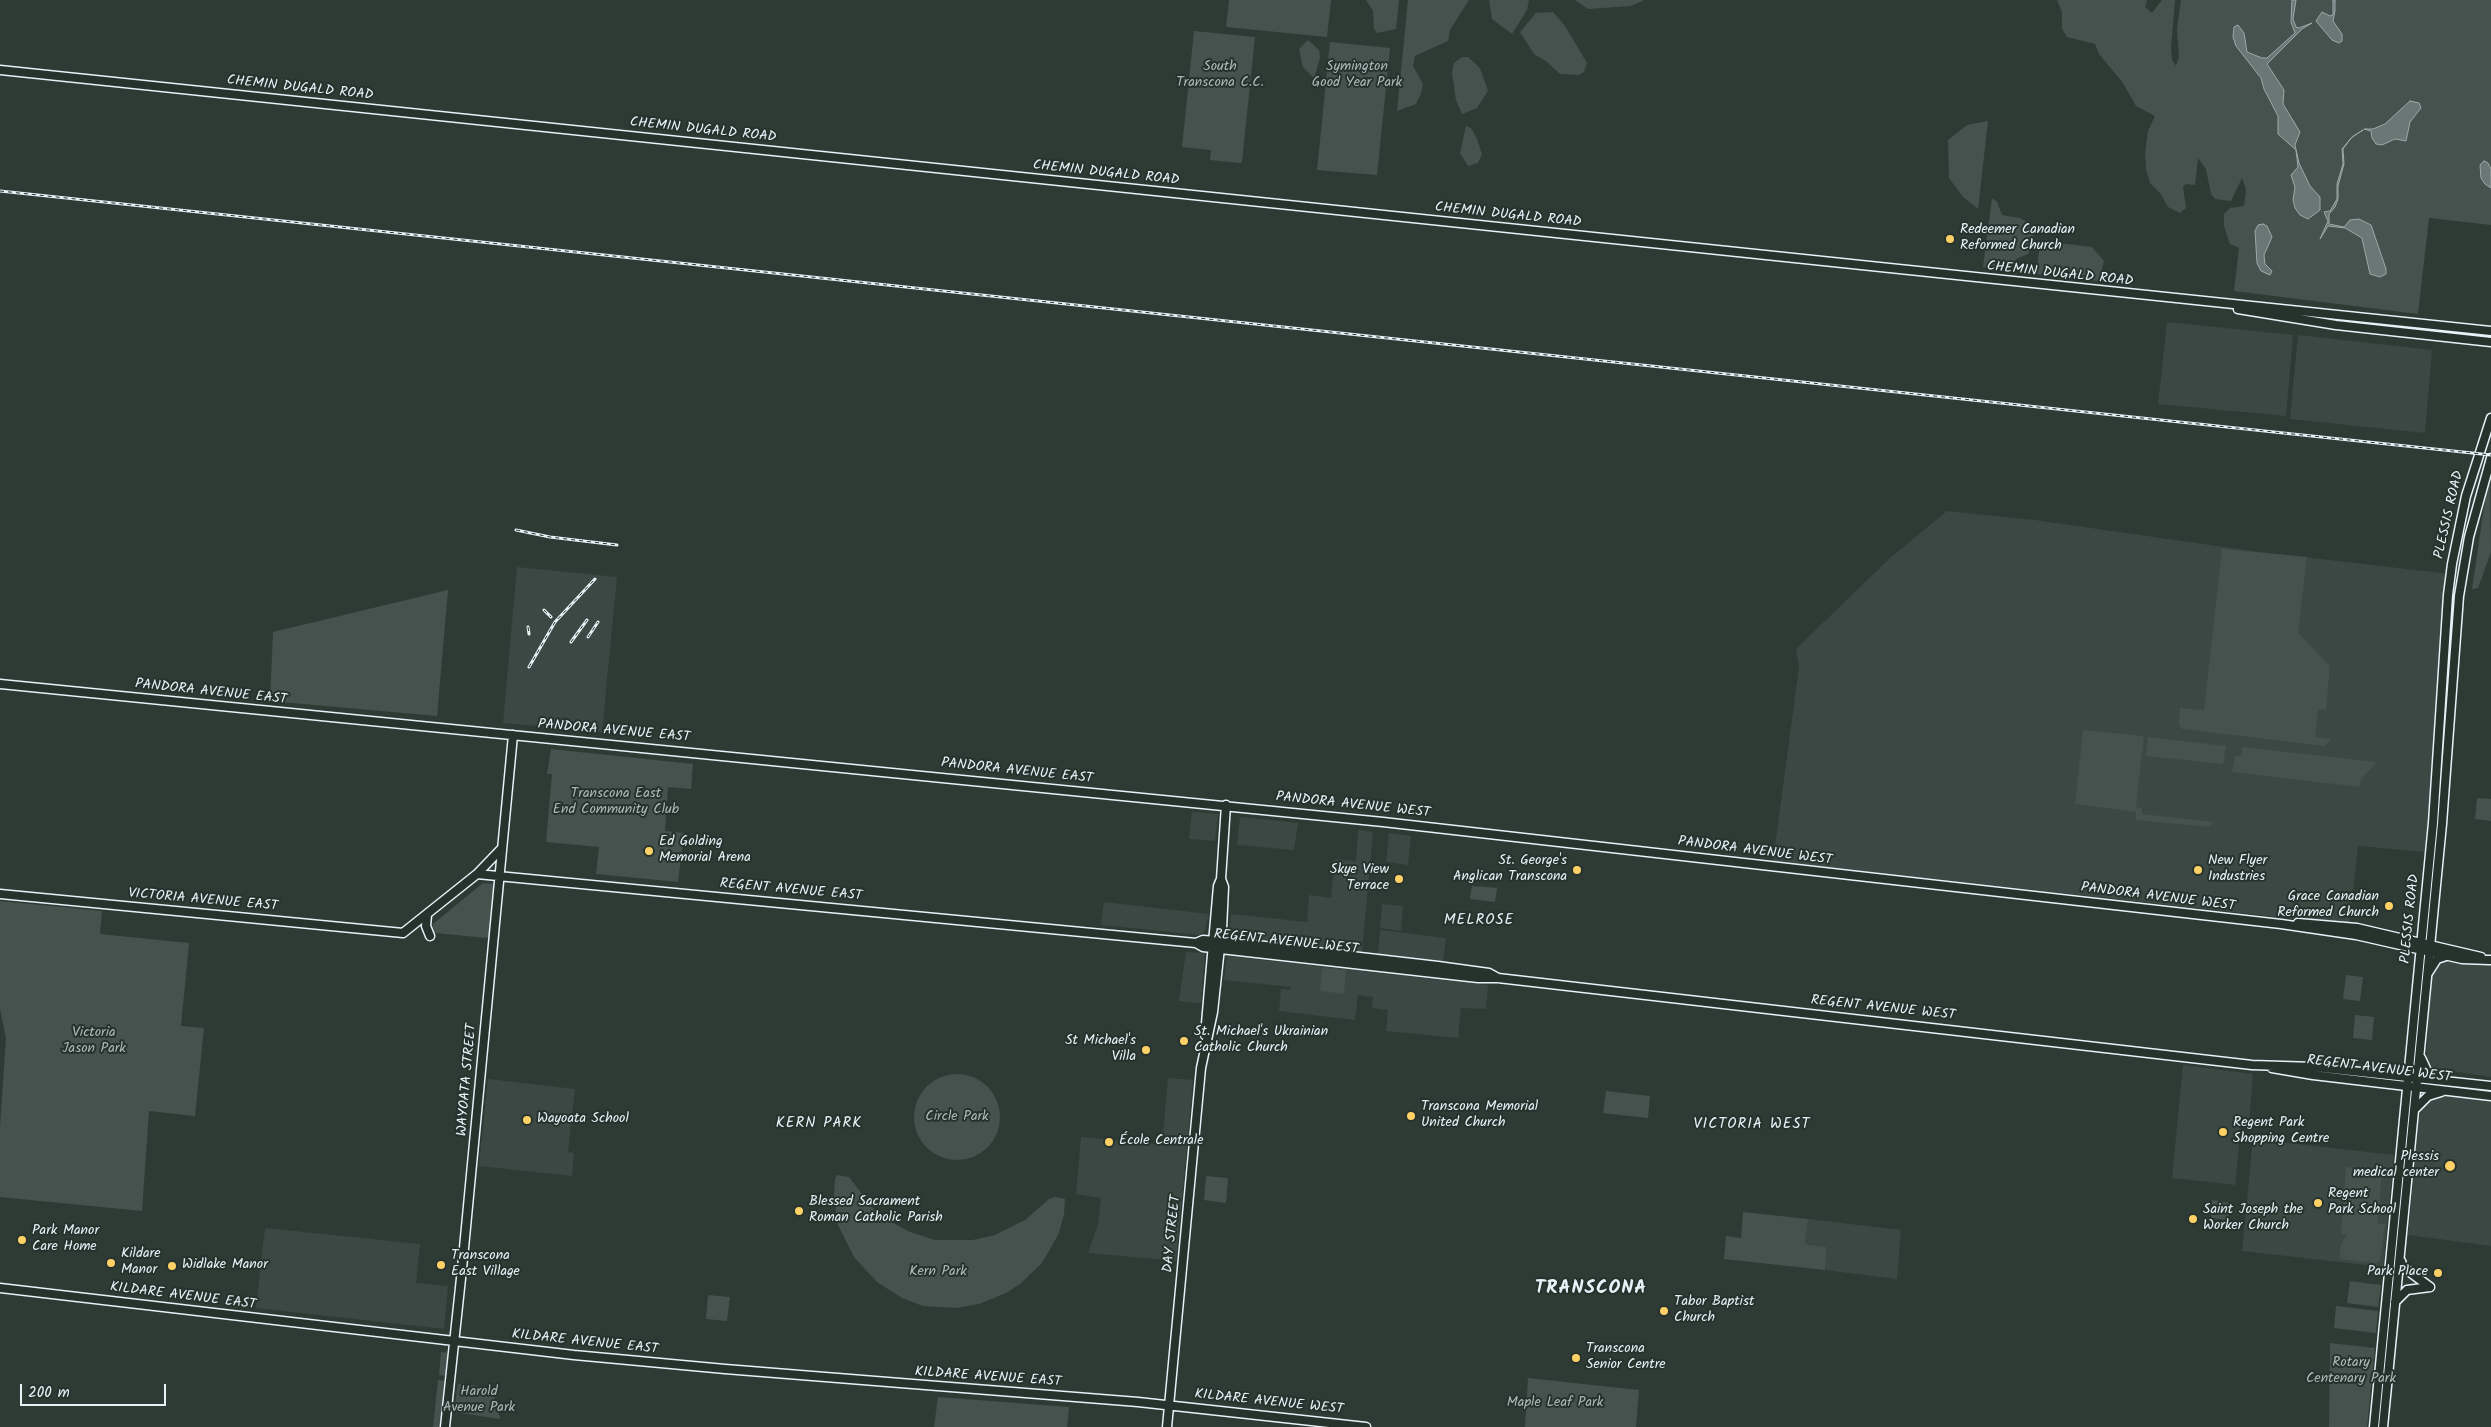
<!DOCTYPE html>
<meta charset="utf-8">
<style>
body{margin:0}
#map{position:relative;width:2491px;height:1427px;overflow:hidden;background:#2e3b35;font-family:Kalam,sans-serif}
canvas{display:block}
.scale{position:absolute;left:20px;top:1384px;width:146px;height:22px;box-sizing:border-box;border:2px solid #e8f1f8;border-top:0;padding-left:6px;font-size:15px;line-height:18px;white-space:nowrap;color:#e8f1f8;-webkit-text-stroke:4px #26332d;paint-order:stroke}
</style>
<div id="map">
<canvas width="2491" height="1427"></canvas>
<div class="scale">200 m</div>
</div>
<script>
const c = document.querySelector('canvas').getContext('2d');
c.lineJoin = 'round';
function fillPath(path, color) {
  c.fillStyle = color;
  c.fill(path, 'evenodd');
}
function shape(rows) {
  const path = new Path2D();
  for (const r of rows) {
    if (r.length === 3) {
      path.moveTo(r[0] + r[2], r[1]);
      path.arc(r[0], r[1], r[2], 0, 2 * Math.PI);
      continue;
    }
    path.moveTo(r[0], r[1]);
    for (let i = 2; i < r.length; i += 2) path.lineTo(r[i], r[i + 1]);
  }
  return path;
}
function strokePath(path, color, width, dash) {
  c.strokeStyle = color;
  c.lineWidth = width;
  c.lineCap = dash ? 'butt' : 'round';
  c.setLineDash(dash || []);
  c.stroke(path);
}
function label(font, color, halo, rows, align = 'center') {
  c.font = font + ' Kalam,sans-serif';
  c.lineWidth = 4;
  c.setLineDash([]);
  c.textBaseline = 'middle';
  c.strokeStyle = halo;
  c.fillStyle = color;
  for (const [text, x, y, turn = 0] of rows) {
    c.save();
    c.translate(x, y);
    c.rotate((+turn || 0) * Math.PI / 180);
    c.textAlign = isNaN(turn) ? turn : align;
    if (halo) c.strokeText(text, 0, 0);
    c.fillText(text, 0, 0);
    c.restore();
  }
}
fillPath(shape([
 [2167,322,2293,335,2286,416,2158,404],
 [2298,335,2432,350,2425,433,2290,419],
 [1947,511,2035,520,2252,551,2450,574,2428,852,2358,846,2349,925,1773,861,1799,667,1796,649,1890,558],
 [517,567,617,577,602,732,503,723],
 [1192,812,1218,814,1215,841,1189,839],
 [1240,817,1298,823,1294,850,1237,845],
 [1358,830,1373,832,1362,952,1229,936,1231,914,1307,922,1309,895,1331,898,1335,859,1356,861],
 [1389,833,1411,836,1408,865,1386,862],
 [1104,902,1209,914,1205,930,1200,935,1101,925],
 [1382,904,1403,906,1401,931,1380,928],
 [1380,930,1446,938,1443,961,1378,954],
 [1186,952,1205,953,1201,1003,1179,1001],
 [1227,956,1488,985,1486,1009,1461,1008,1458,1038,1386,1031,1388,1010,1372,1008,1373,997,1358,995,1355,1020,1279,1011,1281,989,1291,990,1291,987,1224,980],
 [2431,958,2491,963,2491,1077,2426,1067],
 [2183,1065,2253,1074,2249,1123,2244,1122,2238,1133,2240,1135,2235,1185,2172,1178],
 [1168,1078,1193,1080,1176,1261,1088,1253,1098,1224,1101,1198,1076,1194,1081,1137,1162,1145],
 [488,1079,575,1089,568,1152,574,1153,572,1176,479,1166],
 [2446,1094,2491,1099,2491,1246,2408,1235,2419,1117,2424,1104,2429,1099],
 [2253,1139,2394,1155,2383,1267,2242,1251],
 [1808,1219,1901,1230,1897,1279,1825,1270,1827,1247,1805,1244],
 [265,1228,420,1244,416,1283,448,1286,444,1329,256,1308]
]), '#3b4843');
fillPath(shape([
 [1229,0,1331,0,1327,37,1226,27],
 [1366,0,1399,0,1396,29,1377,33,1374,28,1373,11],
 [1408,0,1469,0,1450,30,1448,41,1415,56,1413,66,1423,84,1421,93,1416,104,1397,111],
 [1489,0,1529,0,1527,10,1512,34,1492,19],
 [1575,0,1644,0,1631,6,1588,9],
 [2057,0,2147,0,2145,7,2152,13,2162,0,2175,0,2171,47,2172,60,2176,66,2179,57,2177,29,2181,0,2491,0,2491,225,2429,218,2418,314,2234,291,2239,248,2230,244,2224,226,2224,214,2230,208,2244,206,2246,189,2242,178,2231,201,2215,199,2211,194,2206,169,2198,158,2195,185,2186,184,2183,187,2186,208,2180,213,2168,207,2160,193,2150,183,2146,169,2145,153,2148,131,2155,116,2136,106,2123,83,2099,54,2095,44,2067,37,2062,29,2062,12],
 [1553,12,1565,26,1587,63,1584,72,1579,75,1560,74,1546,61,1534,54,1520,32,1536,13],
 [1194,31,1255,37,1242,162,1240,163,1210,160,1211,150,1182,147],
 [1308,40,1319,50,1320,57,1312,87,1312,76,1303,67,1299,49],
 [1330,42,1390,48,1377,175,1317,170],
 [1462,57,1468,57,1480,68,1488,91,1477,108,1462,114,1456,100,1452,73,1454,63],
 [1988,121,1978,209,1963,197,1949,178,1948,140,1967,125],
 [1466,126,1471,128,1477,139,1482,154,1478,163,1468,166,1460,153],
 [1992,198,1997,202,2002,215,2020,218,2032,225,2034,241,2028,254,2016,259,2006,270,1983,267],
 [2049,242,2092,247,2104,261,2099,281,2036,274,2039,251],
 [2490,466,2491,552,2478,588,2472,589],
 [2222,549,2307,557,2298,633,2330,666,2326,710,2318,709,2315,737,2331,739,2325,746,2182,729,2179,724,2180,708,2204,710],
 [448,590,437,716,270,701,273,632],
 [2083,730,2144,736,2136,807,2142,808,2142,814,2214,822,2209,827,2136,820,2136,812,2075,804],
 [2148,737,2226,746,2223,764,2146,756],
 [2242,747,2377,762,2361,779,2360,787,2232,772,2235,756,2241,756],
 [551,749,693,764,691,789,668,787,665,831,684,833,678,882,596,874,599,847,546,842,552,774,547,774],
 [2477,798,2491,799,2491,821,2475,819],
 [483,883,496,884,491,934,487,938,435,933,432,930,433,924],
 [1472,886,1497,888,1495,902,1470,899],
 [0,901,102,911,100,934,189,943,181,1026,204,1028,195,1116,149,1111,142,1211,0,1197,0,1127,6,1038,0,1009],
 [1322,968,1346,970,1344,994,1320,991],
 [2346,975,2363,977,2360,1001,2343,999],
 [2355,1015,2374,1017,2372,1040,2353,1038],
 [957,1117,43],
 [1606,1091,1650,1096,1648,1118,1603,1113],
 [2346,1167,2382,1170,2378,1223,2385,1224,2380,1260,2377,1263,2339,1259,2341,1244,2347,1235,2341,1234],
 [837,1175,849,1177,875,1211,893,1223,910,1232,935,1240,973,1240,995,1235,1025,1220,1049,1199,1055,1197,1065,1199,1064,1214,1059,1233,1049,1251,1041,1264,1020,1284,1006,1293,979,1304,956,1308,923,1306,902,1298,877,1282,854,1257,838,1225,834,1195,835,1179],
 [1206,1176,1228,1178,1226,1203,1204,1200],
 [2212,1200,2230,1203,2228,1220,2211,1218],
 [1743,1212,1808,1219,1805,1244,1827,1247,1825,1270,1724,1259,1726,1236,1741,1238],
 [2350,1281,2381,1285,2378,1307,2347,1303],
 [708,1295,730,1297,727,1321,706,1319],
 [2336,1306,2378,1311,2376,1333,2334,1328],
 [2330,1343,2375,1348,2367,1427,2329,1427],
 [441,1352,450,1353,446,1376,439,1375],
 [1528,1378,1639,1390,1636,1427,1525,1427],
 [438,1380,446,1381,441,1427,433,1427],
 [458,1384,492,1387,500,1419,454,1412],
 [938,1397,1069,1407,1067,1427,934,1427]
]), '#45524e');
const water = shape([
 [2292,0,2296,0,2293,19,2296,27,2299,28,2312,23,2302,29,2267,64,2284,90,2283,104,2300,132,2295,145,2299,163,2310,186,2320,197,2320,210,2308,219,2300,215,2295,208,2293,200,2295,187,2291,175,2298,167,2296,150,2278,134,2278,116,2264,89,2261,78,2236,46,2233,37,2234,27,2238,25,2244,33,2247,52,2262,58,2267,58,2295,33,2291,22,2292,0],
 [2333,0,2335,0,2335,11,2333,21,2342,34,2342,41,2339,43,2332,40,2316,21,2322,12,2330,16,2333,15,2333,0],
 [2410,101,2419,103,2421,108,2410,122,2406,141,2395,139,2382,145,2376,144,2372,138,2371,131,2364,129,2373,129,2385,124,2410,101],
 [2363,130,2352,137,2343,149,2344,164,2338,186,2338,199,2335,207,2329,214,2329,224,2344,227,2350,220,2359,219,2371,225,2386,269,2386,274,2380,277,2370,274,2362,238,2345,228,2328,226,2320,239,2328,221,2324,212,2330,211,2337,199,2337,184,2343,164,2342,149,2352,137,2363,130],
 [2484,161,2488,163,2491,169,2491,188,2485,184,2481,178,2480,165,2484,161],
 [2263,224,2267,226,2272,237,2264,255,2265,264,2272,271,2270,275,2261,271,2257,263,2255,231,2258,225,2263,224]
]);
fillPath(water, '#6b7775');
strokePath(water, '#9da8a9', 1);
const secondary = shape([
 [0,70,2491,331],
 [2238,309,2336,325,2491,342],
 [0,684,1383,822,2281,924,2356,935,2462,959,2490,960],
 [477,874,1196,943,1203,947,1478,978,1498,978,2252,1065,2314,1067,2491,1086],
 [0,894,403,933,477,874,502,848],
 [427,915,426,926,430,936],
 [2298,923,2357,928,2481,957],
 [1196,943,1203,940,1230,942,1438,966,1489,973,1498,978],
 [2428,973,2437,959,2446,956],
 [1205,1035,1218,886,1221,879],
 [2421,1058,2427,1071,2439,1078],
 [2272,1068,2313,1075,2491,1096],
 [2414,1110,2428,1096,2441,1092],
 [2401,1261,2403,1267,2430,1287],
 [0,1288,574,1355,725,1369,1138,1402,1366,1427],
 [2395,1302,2407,1290,2430,1287],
 [445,1427,462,1269,513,735],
 [1167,1427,1201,1068,1213,1012,1222,929,1224,887,1221,879,1226,805],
 [2374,1427,2433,823,2448,595,2452,564,2466,496,2491,418],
 [2383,1427,2442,824,2459,596,2469,537,2491,458]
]);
strokePath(secondary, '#e8f1f8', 11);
strokePath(secondary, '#26332d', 8);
const rail = shape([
 [0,191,2491,455],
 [516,530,550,537,617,545],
 [544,610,551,617],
 [528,627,529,634],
 [588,637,598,622],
 [571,642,587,620],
 [529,667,555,622,595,579]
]);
strokePath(rail, '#e8f1f8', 3);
strokePath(rail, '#26332d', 1, [4]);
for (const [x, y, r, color] of [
 [1950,239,5,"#ffd166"],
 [649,851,5,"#ffd166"],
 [1577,870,5,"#ffd166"],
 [2198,870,5,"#ffd166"],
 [1399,879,5,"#ffd166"],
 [2389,906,5,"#ffd166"],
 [1184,1041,5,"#ffd166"],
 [1146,1050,5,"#ffd166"],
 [1411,1116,5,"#ffd166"],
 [527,1120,5,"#ffd166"],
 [2223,1132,5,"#ffd166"],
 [1109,1142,5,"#ffd166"],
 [2450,1166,6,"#ffd166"],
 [2318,1203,5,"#ffd166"],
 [799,1211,5,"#ffd166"],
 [2193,1219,5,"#ffd166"],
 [22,1240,5,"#ffd166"],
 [111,1263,5,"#ffd166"],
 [441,1265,5,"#ffd166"],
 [172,1266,5,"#ffd166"],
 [2438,1273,5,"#ffd166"],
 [1664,1311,5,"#ffd166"],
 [1576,1358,5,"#ffd166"]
]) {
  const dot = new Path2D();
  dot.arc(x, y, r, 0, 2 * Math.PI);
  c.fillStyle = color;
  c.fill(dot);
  strokePath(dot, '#26332d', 2);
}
label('14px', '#afb9bc', '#26332d', [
 ["South",1220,68],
 ["Transcona C.C.",1220,84],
 ["Symington",1357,68],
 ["Good Year Park",1357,84],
 ["Transcona East",616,795],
 ["End Community Club",616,811],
 ["Victoria",94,1034],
 ["Jason Park",94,1050],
 ["Circle Park",957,1118],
 ["Kern Park",938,1273],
 ["Rotary",2351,1364],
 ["Centenary Park",2351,1380],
 ["Harold",479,1393],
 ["Avenue Park",479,1409],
 ["Maple Leaf Park",1555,1404]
]);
label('14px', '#e8f1f8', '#26332d', [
 ["CHEMIN DUGALD ROAD",300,89,6],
 ["CHEMIN DUGALD ROAD",703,131,6],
 ["CHEMIN DUGALD ROAD",1106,174,6],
 ["CHEMIN DUGALD ROAD",1508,216,6],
 ["CHEMIN DUGALD ROAD",2060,275,6],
 ["PLESSIS ROAD",2450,515,-77],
 ["PANDORA AVENUE EAST",211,693,6],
 ["PANDORA AVENUE EAST",614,732,5],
 ["PANDORA AVENUE EAST",1017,772,6],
 ["PANDORA AVENUE WEST",1353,806,6],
 ["PANDORA AVENUE WEST",1755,852,7],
 ["REGENT AVENUE EAST",791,891,5],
 ["PANDORA AVENUE WEST",2158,898,7],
 ["VICTORIA AVENUE EAST",203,901,5],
 ["PLESSIS ROAD",2411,919,-84],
 ["REGENT AVENUE WEST",1286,943,6],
 ["REGENT AVENUE WEST",1883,1009,6],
 ["REGENT AVENUE WEST",2379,1070,7],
 ["WAYOATA STREET",468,1080,-85],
 ["DAY STREET",1173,1234,-84],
 ["KILDARE AVENUE EAST",183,1297,7],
 ["KILDARE AVENUE EAST",585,1343,6],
 ["KILDARE AVENUE EAST",988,1378,4],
 ["KILDARE AVENUE WEST",1269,1403,6]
]);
label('14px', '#e8f1f8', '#26332d', [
 ["Redeemer Canadian",1960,231],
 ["Reformed Church",1960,247],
 ["Ed Golding",659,843],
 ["Memorial Arena",659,859],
 ["St. George's",1567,862,"right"],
 ["Anglican Transcona",1567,878,"right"],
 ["New Flyer",2208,862],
 ["Industries",2208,878],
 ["Skye View",1389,871,"right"],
 ["Terrace",1389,887,"right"],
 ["Grace Canadian",2379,898,"right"],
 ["Reformed Church",2379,914,"right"],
 ["St. Michael's Ukrainian",1194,1033],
 ["Catholic Church",1194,1049],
 ["St Michael's",1136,1042,"right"],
 ["Villa",1136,1058,"right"],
 ["Transcona Memorial",1421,1108],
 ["United Church",1421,1124],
 ["Wayoata School",537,1120],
 ["Regent Park",2233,1124],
 ["Shopping Centre",2233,1140],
 ["École Centrale",1119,1142],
 ["Plessis",2439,1158,"right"],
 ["medical center",2439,1174,"right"],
 ["Regent",2328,1195],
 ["Park School",2328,1211],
 ["Blessed Sacrament",809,1203],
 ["Roman Catholic Parish",809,1219],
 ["Saint Joseph the",2203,1211],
 ["Worker Church",2203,1227],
 ["Park Manor",32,1232],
 ["Care Home",32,1248],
 ["Kildare",121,1255],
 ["Manor",121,1271],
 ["Transcona",451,1257],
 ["East Village",451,1273],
 ["Widlake Manor",182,1266],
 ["Park Place",2428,1273,"right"],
 ["Tabor Baptist",1674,1303],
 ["Church",1674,1319],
 ["Transcona",1586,1350],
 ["Senior Centre",1586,1366]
], 'left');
c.letterSpacing = '1px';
label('15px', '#e8f1f8', '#26332d', [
 ["MELROSE",1479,921],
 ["KERN PARK",819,1124],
 ["VICTORIA WEST",1752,1125]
]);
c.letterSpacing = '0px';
c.letterSpacing = '1px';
label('bold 19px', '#e8f1f8', '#26332d', [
 ["TRANSCONA",1591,1290]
]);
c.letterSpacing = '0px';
</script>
